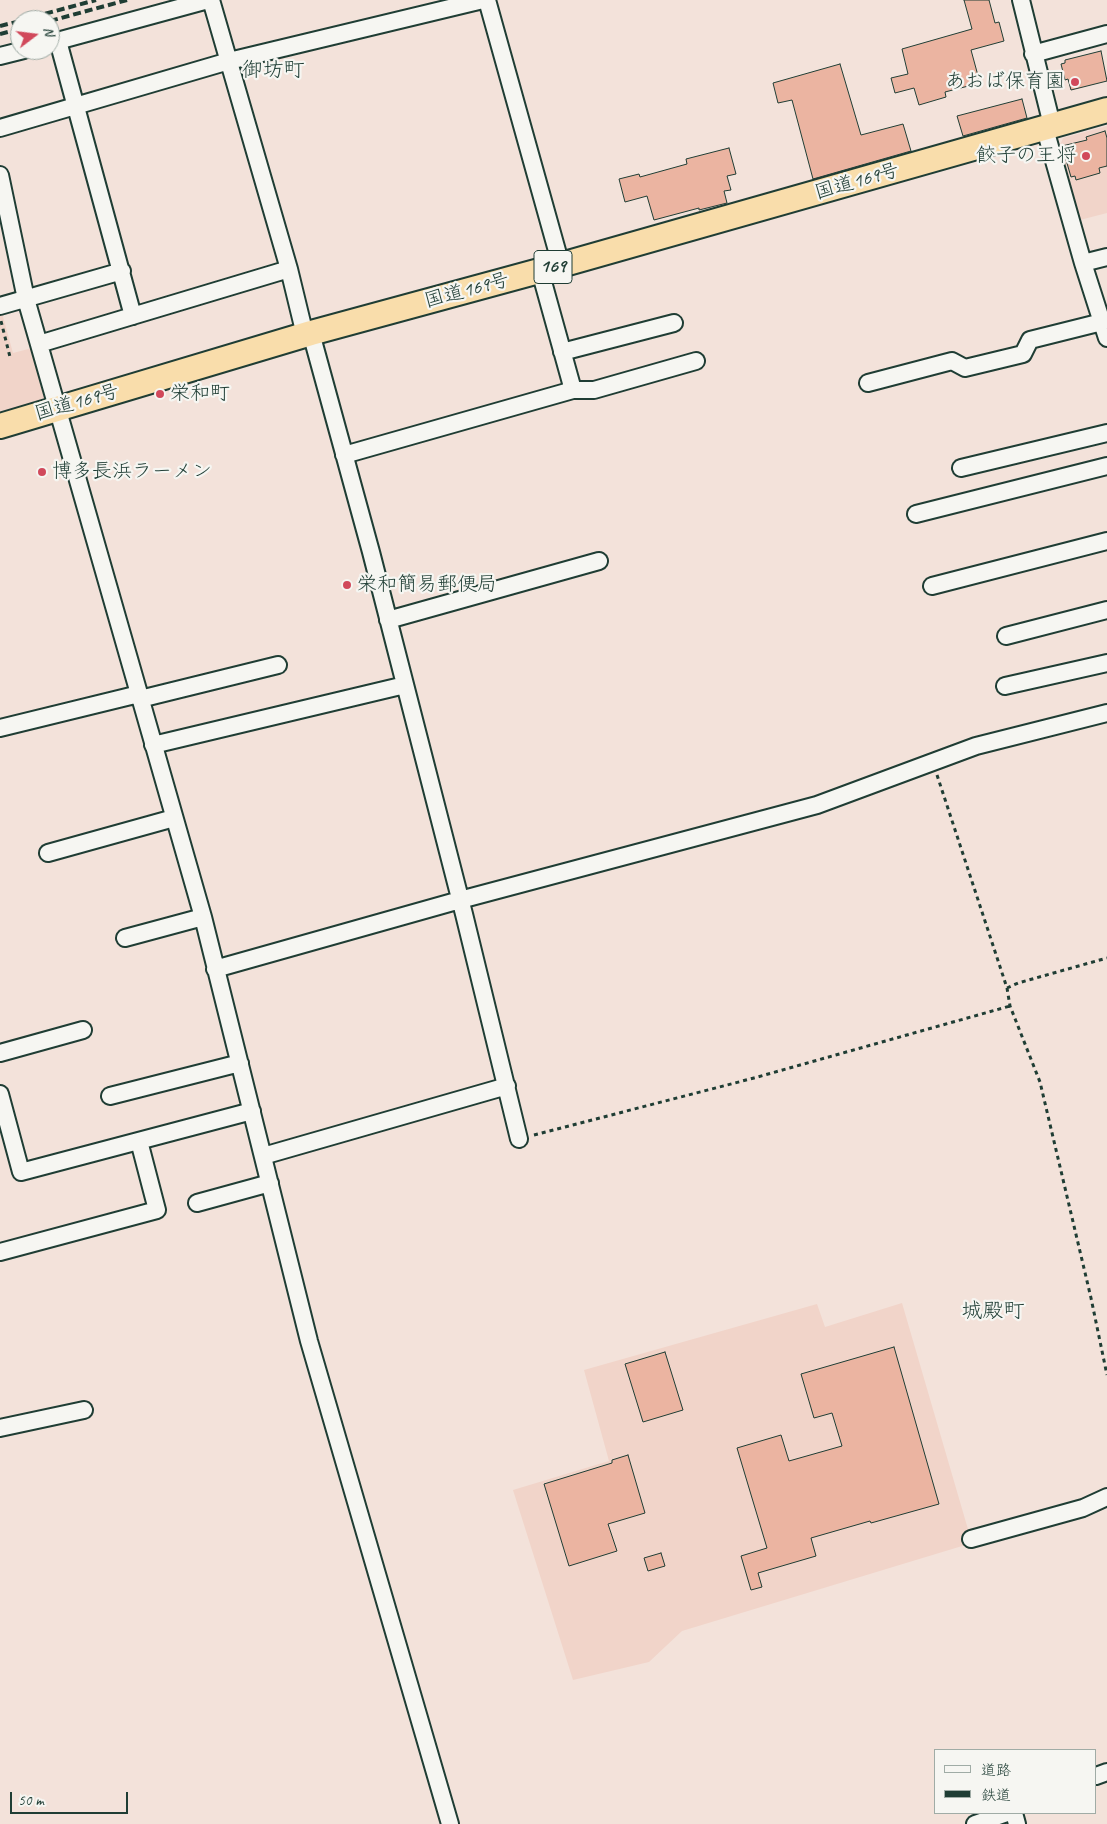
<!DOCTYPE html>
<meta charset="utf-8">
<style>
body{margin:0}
#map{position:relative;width:1107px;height:1824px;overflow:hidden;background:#f3e2da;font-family:Caveat,"Klee One",sans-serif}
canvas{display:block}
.legend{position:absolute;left:934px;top:1749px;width:162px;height:65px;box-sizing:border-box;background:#f6f6f2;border:1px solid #a0aca6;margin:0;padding:6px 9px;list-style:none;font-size:15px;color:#1f3d34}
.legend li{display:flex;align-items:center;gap:10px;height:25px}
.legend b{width:25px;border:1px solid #a0aca6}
.north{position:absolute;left:10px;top:10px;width:50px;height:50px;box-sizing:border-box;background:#f6f6f2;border:1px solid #a0aca6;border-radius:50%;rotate:75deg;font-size:14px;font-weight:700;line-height:20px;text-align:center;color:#1f3d34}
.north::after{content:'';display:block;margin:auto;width:18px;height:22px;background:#d1495b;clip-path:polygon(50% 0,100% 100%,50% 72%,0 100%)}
.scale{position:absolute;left:10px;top:1792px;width:118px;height:22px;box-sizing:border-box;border:2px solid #1f3d34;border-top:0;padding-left:6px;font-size:15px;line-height:18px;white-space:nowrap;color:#1f3d34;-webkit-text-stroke:4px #f6f6f2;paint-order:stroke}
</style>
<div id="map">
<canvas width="1107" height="1824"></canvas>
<ul class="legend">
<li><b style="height:6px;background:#f6f6f2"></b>道路</li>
<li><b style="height:6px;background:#1f3d34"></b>鉄道</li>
</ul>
<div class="north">N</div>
<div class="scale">50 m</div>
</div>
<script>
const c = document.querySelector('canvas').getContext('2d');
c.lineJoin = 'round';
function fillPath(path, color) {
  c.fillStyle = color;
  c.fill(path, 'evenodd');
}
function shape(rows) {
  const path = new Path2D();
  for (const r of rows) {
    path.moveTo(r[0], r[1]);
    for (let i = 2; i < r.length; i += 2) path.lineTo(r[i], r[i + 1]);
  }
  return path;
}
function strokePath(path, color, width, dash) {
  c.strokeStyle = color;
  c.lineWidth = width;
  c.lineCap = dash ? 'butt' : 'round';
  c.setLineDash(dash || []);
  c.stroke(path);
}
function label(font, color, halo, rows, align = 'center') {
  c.font = font + ' Caveat,"Klee One",sans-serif';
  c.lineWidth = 4.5;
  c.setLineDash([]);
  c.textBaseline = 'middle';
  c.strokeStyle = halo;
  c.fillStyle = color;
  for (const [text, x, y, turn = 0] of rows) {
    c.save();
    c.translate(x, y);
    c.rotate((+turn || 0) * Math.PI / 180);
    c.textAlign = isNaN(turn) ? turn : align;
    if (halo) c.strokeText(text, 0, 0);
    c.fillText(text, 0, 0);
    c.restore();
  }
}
fillPath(shape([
 [1107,126,1107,213,1076,221,1057,152,1063,138],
 [2,313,13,353,36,347,50,398,0,412,0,314],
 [902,1303,972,1543,682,1631,649,1662,573,1680,513,1490,609,1461,584,1370,817,1304,825,1327]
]), '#f1d4c9');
const building = shape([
 [964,0,989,0,995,23,999,22,1004,41,971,50,980,83,945,92,946,97,919,105,914,88,895,93,891,78,908,74,902,49,972,29,964,0],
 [1101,51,1107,81,1071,90,1068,79,1065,80,1061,64,1065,63,1065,60,1101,51],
 [840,64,861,135,903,124,911,151,813,179,792,100,778,103,773,83,840,64],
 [1022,99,1027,118,963,136,957,116,1022,99],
 [1105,131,1107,138,1107,166,1099,168,1100,173,1076,180,1075,176,1071,177,1062,146,1087,140,1086,137,1105,131],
 [729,148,736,174,727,176,731,190,724,191,727,203,699,210,699,208,654,220,647,196,625,202,619,179,639,174,640,177,687,164,686,159,729,148],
 [894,1347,939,1504,871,1523,870,1521,811,1538,816,1556,758,1573,762,1587,751,1590,741,1556,767,1548,737,1448,781,1435,789,1461,842,1446,832,1413,814,1418,801,1374,894,1347],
 [665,1352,683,1410,643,1422,625,1364,665,1352],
 [628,1455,645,1513,608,1524,617,1551,569,1566,544,1484,612,1463,612,1460,628,1455],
 [661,1553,665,1566,648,1571,644,1558,661,1553]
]);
fillPath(building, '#ebb4a1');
strokePath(building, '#1f3d34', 1);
const minor = shape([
 [211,0,289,269,305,335],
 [487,0,561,265],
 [1021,0,1052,125],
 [58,41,133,316],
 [50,43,208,0],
 [1033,54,1107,34],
 [0,56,24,50],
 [0,128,229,61,483,0],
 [1045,129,1083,263,1107,338],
 [0,175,26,299,203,917,309,1341,450,1824],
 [1083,263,1107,257],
 [0,306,122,271],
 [311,333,371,552,464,914,519,1139],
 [39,344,289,269],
 [562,352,674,323],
 [868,383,952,361,965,368,1023,354,1030,340,1102,322],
 [573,390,594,390,696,361],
 [344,455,573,390,540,271],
 [961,468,1107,433],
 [916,514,1107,466],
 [932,586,1107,541],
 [388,620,599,561],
 [1006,636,1107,610],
 [1005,686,1107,663],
 [140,699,278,665],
 [0,728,139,694],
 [153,745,405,685],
 [48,853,174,818],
 [125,938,203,917],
 [215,969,460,900,817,805,976,746,1107,713],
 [0,1053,83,1030],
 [0,1094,21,1172,252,1111],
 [110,1096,240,1063],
 [263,1156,507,1086],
 [197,1203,270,1183],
 [0,1252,157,1210,139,1141],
 [0,1428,84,1410],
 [971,1539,1083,1508,1107,1497],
 [1096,1776,1107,1772],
 [1014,1813,1017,1824],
 [975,1824,1007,1813]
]);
const highway = shape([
 [0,426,311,333,561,265,1107,110]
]);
strokePath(minor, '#1f3d34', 20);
strokePath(highway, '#1f3d34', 28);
strokePath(shape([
 [1,321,10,357],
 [937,775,1007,988,1010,1006,1040,1082,1091,1298,1107,1375],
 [1007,988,1018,983,1107,958],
 [534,1135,754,1078,1010,1006]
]), '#1f3d34', 3, [4, 4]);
strokePath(minor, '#f6f6f2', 16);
strokePath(highway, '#f9ddab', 24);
strokePath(shape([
 [22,20,96,0],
 [50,21,127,0],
 [0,26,20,21],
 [0,34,20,29]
]), '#1f3d34', 4, [8, 4]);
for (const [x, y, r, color] of [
 [1075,82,5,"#d1495b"],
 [1086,156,5,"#d1495b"],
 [160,394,5,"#d1495b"],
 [42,472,5,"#d1495b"],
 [347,585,5,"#d1495b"]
]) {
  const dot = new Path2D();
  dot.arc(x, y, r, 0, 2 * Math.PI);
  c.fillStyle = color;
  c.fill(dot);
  strokePath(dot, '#f6f6f2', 2);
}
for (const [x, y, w] of [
 [553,267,38]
]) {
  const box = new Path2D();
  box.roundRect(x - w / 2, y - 16.5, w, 33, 4);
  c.fillStyle = '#f6f6f2';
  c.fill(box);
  strokePath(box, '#1f3d34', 1);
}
label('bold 19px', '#1f3d34', null, [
 ["169",553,267]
]);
label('20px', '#1f3d34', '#f6f6f2', [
 ["あおば保育園",1065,82,"right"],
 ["餃子の王将",1076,156,"right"],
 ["栄和町",170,394],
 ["博多長浜ラーメン",52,472],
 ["栄和簡易郵便局",357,585]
], 'left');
label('20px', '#1f3d34', '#f6f6f2', [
 ["国道169号",857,182,-16],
 ["国道169号",467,291,-15],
 ["国道169号",77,403,-16]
]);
label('21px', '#1f3d34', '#f6f6f2', [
 ["御坊町",273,70],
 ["城殿町",993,1311]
]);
</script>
